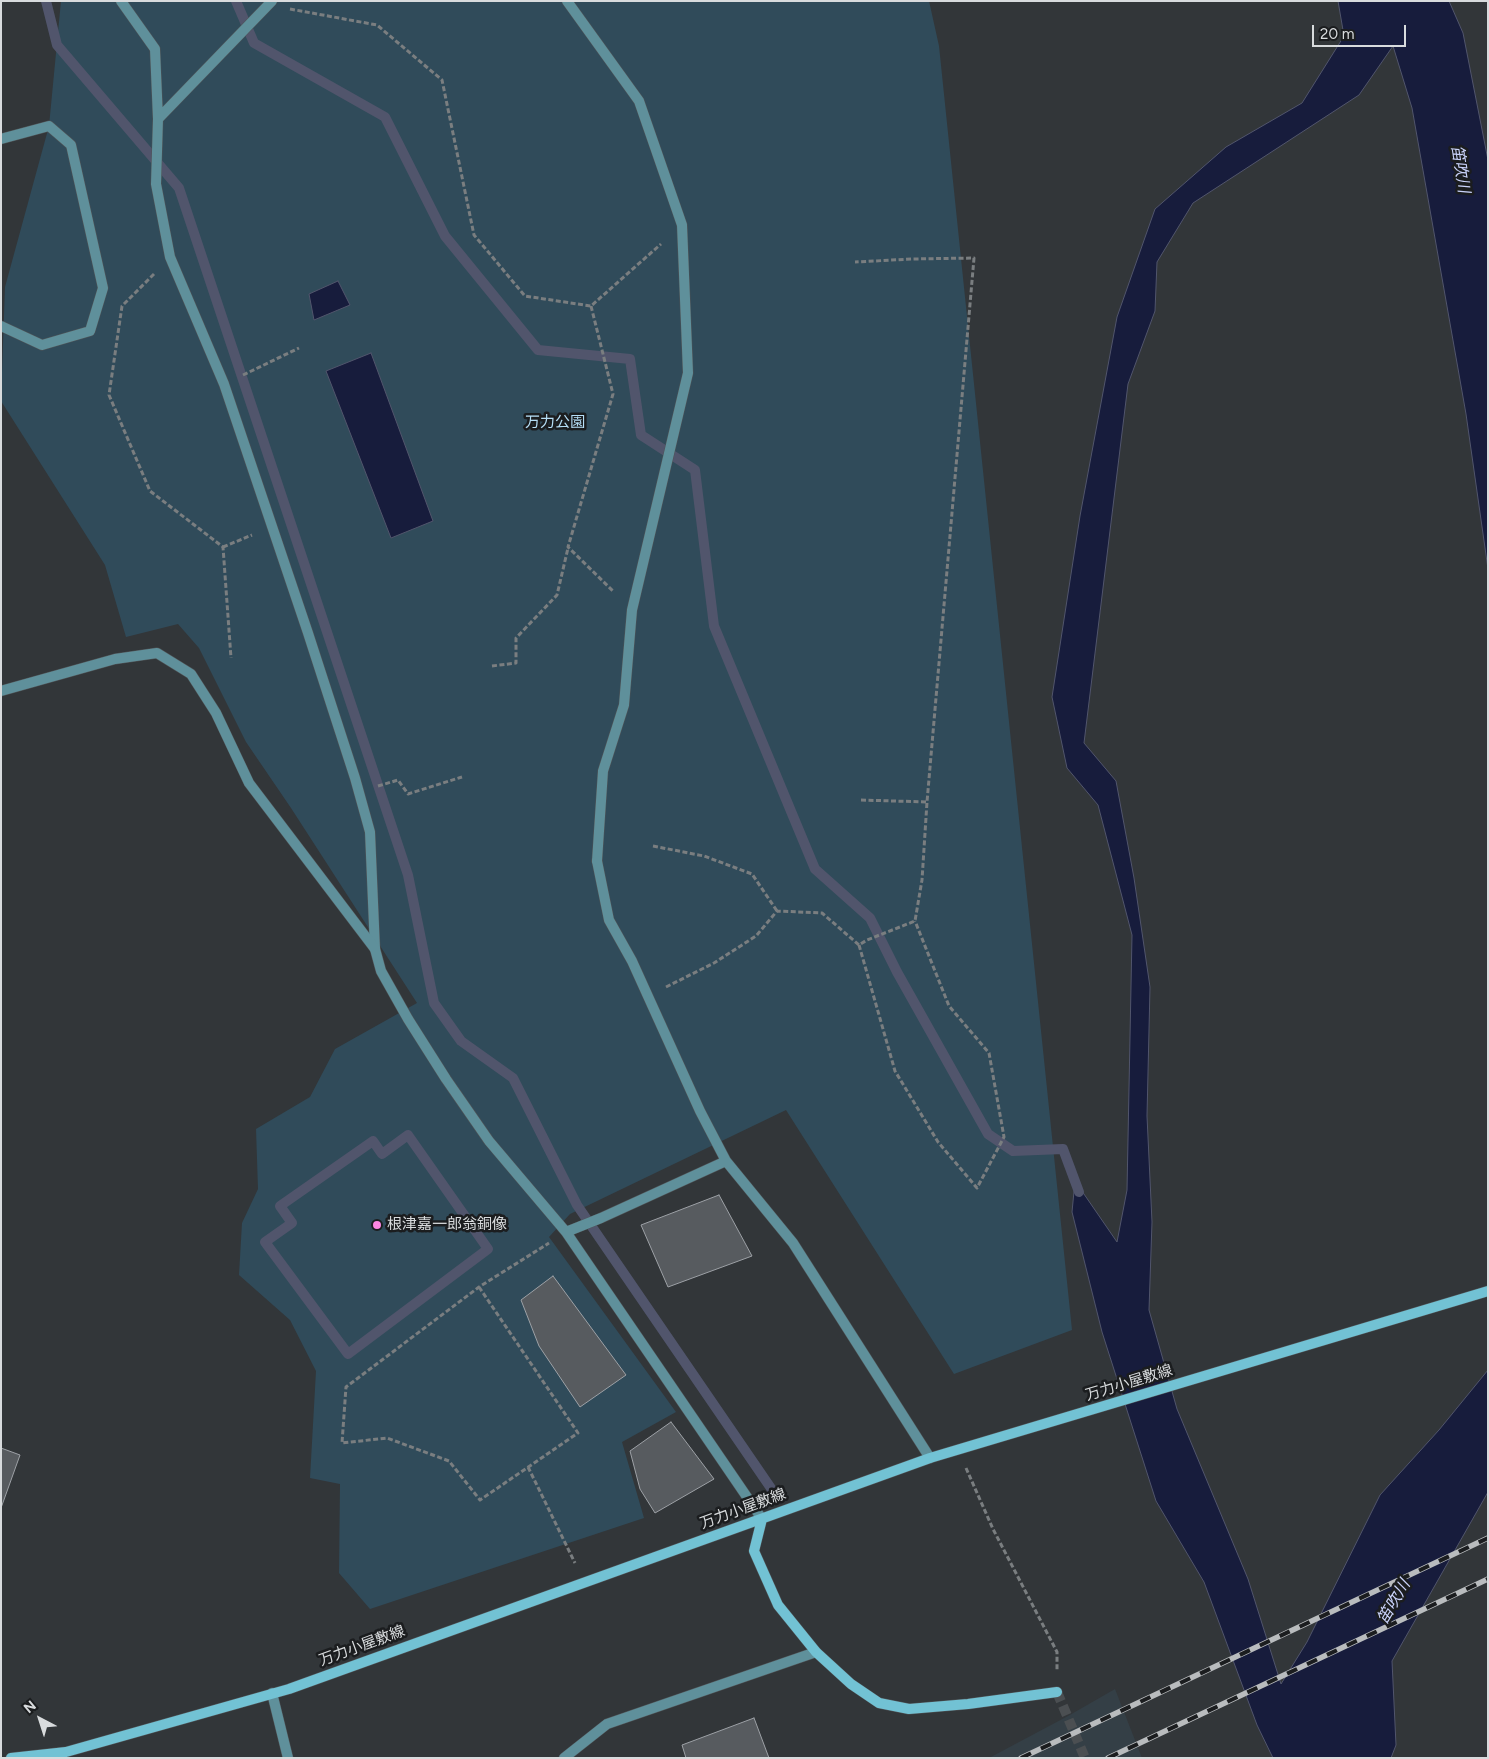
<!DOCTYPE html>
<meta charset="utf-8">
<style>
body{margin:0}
#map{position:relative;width:1489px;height:1759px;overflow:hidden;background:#323639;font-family:Figtree,sans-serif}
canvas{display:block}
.frame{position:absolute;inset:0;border:2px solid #d8dbdd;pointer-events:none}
.north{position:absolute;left:15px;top:1694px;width:50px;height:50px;-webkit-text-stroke:4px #1b1d1f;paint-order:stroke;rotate:320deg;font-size:14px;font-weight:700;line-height:20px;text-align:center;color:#d8dbdd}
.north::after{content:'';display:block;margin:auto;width:18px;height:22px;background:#d8dbdd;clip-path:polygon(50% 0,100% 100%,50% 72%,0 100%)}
.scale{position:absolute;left:1312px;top:25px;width:94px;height:22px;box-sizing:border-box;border:2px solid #d8dbdd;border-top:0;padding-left:6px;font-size:15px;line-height:18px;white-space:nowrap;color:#d8dbdd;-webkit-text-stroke:4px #1b1d1f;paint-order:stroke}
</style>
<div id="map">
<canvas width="1489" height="1759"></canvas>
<div class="frame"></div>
<div class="north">N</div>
<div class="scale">20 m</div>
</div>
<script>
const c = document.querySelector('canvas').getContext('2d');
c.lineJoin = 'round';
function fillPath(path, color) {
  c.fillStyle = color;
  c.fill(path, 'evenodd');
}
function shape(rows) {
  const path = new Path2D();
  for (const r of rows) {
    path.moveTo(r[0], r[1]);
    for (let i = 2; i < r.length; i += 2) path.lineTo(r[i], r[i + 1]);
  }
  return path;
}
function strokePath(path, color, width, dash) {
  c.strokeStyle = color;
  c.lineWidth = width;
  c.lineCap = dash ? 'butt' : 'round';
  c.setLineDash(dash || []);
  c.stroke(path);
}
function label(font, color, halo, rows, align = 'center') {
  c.font = font + ' Figtree,"Noto Sans JP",sans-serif';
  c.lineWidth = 5;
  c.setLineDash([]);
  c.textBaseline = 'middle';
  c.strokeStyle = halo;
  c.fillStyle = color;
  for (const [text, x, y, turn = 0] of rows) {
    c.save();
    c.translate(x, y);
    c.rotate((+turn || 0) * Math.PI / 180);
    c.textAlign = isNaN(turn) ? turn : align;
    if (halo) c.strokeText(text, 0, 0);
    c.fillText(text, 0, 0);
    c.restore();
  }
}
fillPath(shape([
 [1115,1689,1142,1758,989,1758,1068,1716]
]), '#343f46');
fillPath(shape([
 [61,1,929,1,939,46,1072,1330,954,1374,786,1110,570,1214,549,1237,676,1412,622,1442,644,1518,370,1609,339,1573,340,1484,310,1478,316,1371,290,1320,239,1275,242,1223,258,1189,256,1129,310,1097,335,1049,417,1003,291,808,246,742,199,648,178,624,126,637,105,565,1,401,5,287,49,126]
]), '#304b5a');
const water = shape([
 [1338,1,1449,1,1463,33,1488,160,1488,569,1466,414,1412,108,1393,46,1359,95,1193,203,1157,262,1155,311,1128,384,1084,743,1116,781,1134,878,1150,987,1147,1116,1152,1222,1149,1310,1177,1409,1248,1579,1281,1684,1307,1642,1380,1495,1439,1430,1488,1370,1488,1492,1392,1661,1396,1745,1391,1758,1273,1758,1257,1725,1204,1582,1156,1501,1102,1332,1072,1212,1075,1181,1117,1242,1127,1190,1132,935,1098,805,1067,768,1052,697,1080,516,1117,317,1155,209,1226,147,1302,103,1344,36,1338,1],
 [338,281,350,305,314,320,309,294,338,281],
 [371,353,433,521,391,538,326,371,371,353]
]);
fillPath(water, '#171c3c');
strokePath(water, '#51556c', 1);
strokePath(shape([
 [46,1,57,45,179,188,408,875,434,1003,461,1041,513,1078,577,1205,777,1497],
 [236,1,254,43,385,117,445,236,538,350,630,359,641,435,695,470,714,626,815,869,870,918,897,972,988,1134,1013,1151,1063,1149,1079,1192],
 [408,1135,488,1249,348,1354,265,1242,292,1223,280,1206,373,1141,382,1154,408,1135]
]), '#51556c', 10);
const building = shape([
 [719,1195,752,1256,668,1287,641,1225,719,1195],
 [553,1276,626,1375,580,1407,539,1346,521,1300,553,1276],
 [671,1422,714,1479,655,1513,640,1489,630,1451,671,1422],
 [1,1448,20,1455,1,1508,1,1448],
 [754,1718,769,1758,686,1758,682,1745,754,1718]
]);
fillPath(building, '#575b5f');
strokePath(building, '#9da1a6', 1);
strokePath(shape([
 [1057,1692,1085,1758]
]), '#4b4f52', 10, [10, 5]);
const lane = shape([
 [121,1,155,49,158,119,156,184,170,257,224,384,308,633,355,778,370,832,375,949],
 [567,1,639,101,682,225,688,373,632,610,624,705,603,771,597,861],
 [158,119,272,1],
 [1,139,49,126,71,145,103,288,90,331,42,345,1,326],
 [272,1693,288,1758]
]);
const street = shape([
 [1,691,115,659,157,653,191,674,216,713,249,783,375,949,381,971,408,1019,446,1079,489,1141,566,1232,762,1519],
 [597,861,609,920,632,961,700,1111,726,1161,793,1243,930,1458],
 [566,1232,601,1218,726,1161],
 [564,1758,607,1724,816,1652]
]);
const secondary = shape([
 [762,1519,754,1551,778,1605,816,1652,851,1684,879,1703,909,1709,968,1704,1057,1692],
 [11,1758,66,1752,289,1689,930,1458,1488,1291]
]);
strokePath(lane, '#505457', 11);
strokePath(street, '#505457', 11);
strokePath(secondary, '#505457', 11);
strokePath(shape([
 [290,9,377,25,442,80,474,235,525,296,591,306,661,244],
 [154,274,122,306,109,395,150,491,223,547,231,658],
 [591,306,613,394,568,547,614,592],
 [243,375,299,348],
 [223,547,252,535],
 [492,666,516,663,516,638,557,595,568,548],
 [378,786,398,780,408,794,462,777],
 [861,800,927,802],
 [653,846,704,856,752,874,777,911],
 [859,945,895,1071,938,1142,977,1188,1004,1137,989,1053,949,1006,915,921],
 [666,987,714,963,756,936,777,911,822,913,859,945,867,940,915,921,922,880,927,802,974,258,912,259,855,262],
 [479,1287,578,1433,480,1500,449,1461,387,1438,342,1443,346,1387,479,1287,549,1243],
 [528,1467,575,1563],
 [966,1468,993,1529,1057,1652,1057,1671]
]), '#7a7e80', 3, [5, 2.5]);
strokePath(lane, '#5f909b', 10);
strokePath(street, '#5f909b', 10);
strokePath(secondary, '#72c2d4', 10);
const rail = shape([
 [1021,1758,1488,1538],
 [1108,1758,1488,1579]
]);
strokePath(rail, '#b9bcbe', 5.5);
strokePath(rail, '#1b1d1f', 4, [11]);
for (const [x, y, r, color] of [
 [377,1225,5,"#fd86e2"]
]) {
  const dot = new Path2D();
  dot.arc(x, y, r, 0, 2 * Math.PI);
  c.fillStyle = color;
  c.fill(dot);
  strokePath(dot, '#1b1d1f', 2);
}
label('15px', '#b5def6', '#1b1d1f', [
 ["万力公園",555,423]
]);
label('15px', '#d8dbdd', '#1b1d1f', [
 ["根津嘉一郎翁銅像",387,1225]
], 'left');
label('15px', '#d8dbdd', '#1b1d1f', [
 ["万力小屋敷線",1129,1383,-17],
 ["万力小屋敷線",743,1509,-20],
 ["万力小屋敷線",362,1646,-20]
]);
label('italic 16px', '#cad3fa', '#1b1d1f', [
 ["笛吹川",1460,169,81],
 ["笛吹川",1394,1602,-59]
]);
</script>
